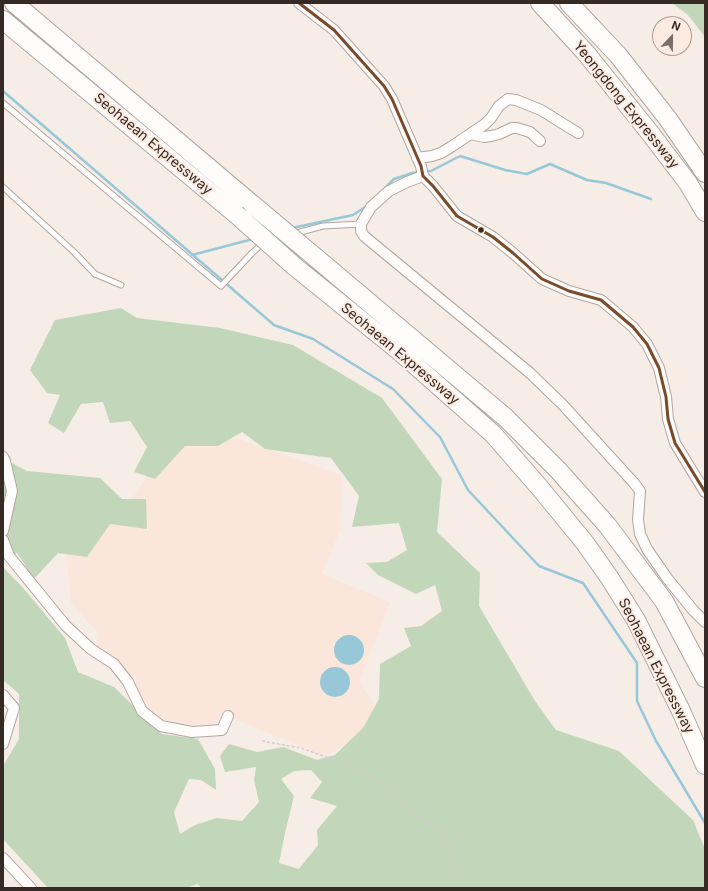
<!DOCTYPE html>
<style>
body{margin:0}
#map{position:relative;width:708px;height:891px;overflow:hidden;background:#f7ede7;font-family:Inter,sans-serif}
canvas{display:block}
.frame{position:absolute;inset:0;border:4px solid #352a24;pointer-events:none}
.north{position:absolute;left:652px;top:16px;width:40px;height:40px;box-sizing:border-box;background:#fdebe1;border:1px solid #ad9e95;border-radius:50%;rotate:22deg;font-size:11px;font-weight:700;line-height:16px;text-align:center;color:#352a24}
.north::after{content:'';display:block;margin:auto;width:14px;height:18px;background:#796e68;clip-path:polygon(50% 0,100% 100%,50% 72%,0 100%)}
</style>
<div id="map">
<canvas width="708" height="891"></canvas>
<div class="frame"></div>
<div class="north">N</div>
</div>
<script>
const c = document.querySelector('canvas').getContext('2d');
c.lineJoin = 'round';
function fillPath(path, color) {
  c.fillStyle = color;
  c.fill(path, 'evenodd');
}
function shape(rows) {
  const path = new Path2D();
  for (const r of rows) {
    if (r.length === 3) {
      path.moveTo(r[0] + r[2], r[1]);
      path.arc(r[0], r[1], r[2], 0, 2 * Math.PI);
      continue;
    }
    path.moveTo(r[0], r[1]);
    for (let i = 2; i < r.length; i += 2) path.lineTo(r[i], r[i + 1]);
  }
  return path;
}
function strokePath(path, color, width, dash) {
  c.strokeStyle = color;
  c.lineWidth = width;
  c.lineCap = dash ? 'butt' : 'round';
  c.setLineDash(dash || []);
  c.stroke(path);
}
function label(font, color, halo, rows, align = 'center') {
  c.font = font + ' Inter,sans-serif';
  c.lineWidth = 4;
  c.setLineDash([]);
  c.textBaseline = 'middle';
  c.strokeStyle = halo;
  c.fillStyle = color;
  for (const [text, x, y, turn = 0] of rows) {
    c.save();
    c.translate(x, y);
    c.rotate((+turn || 0) * Math.PI / 180);
    c.textAlign = isNaN(turn) ? turn : align;
    if (halo) c.strokeText(text, 0, 0);
    c.fillText(text, 0, 0);
    c.restore();
  }
}
fillPath(shape([
 [195,437,238,439,342,475,341,528,322,574,390,602,359,682,376,706,360,737,331,753,324,756,222,714,216,723,191,725,163,719,144,703,122,665,96,644,99,634,71,603,65,544,117,512,134,496,153,466]
]), '#fbe6db');
fillPath(shape([
 [672,3,705,3,705,37,688,15],
 [121,308,137,318,220,328,293,345,382,398,442,479,437,532,480,573,479,606,535,701,556,730,619,751,693,820,705,849,705,888,202,888,197,884,187,888,48,888,3,839,3,766,19,739,19,694,3,680,3,567,24,589,65,638,78,672,114,687,162,734,198,739,215,769,216,790,201,780,189,779,174,812,180,834,195,825,217,818,242,821,259,802,254,780,256,767,225,772,220,756,229,744,257,752,283,747,317,760,335,755,363,728,379,699,380,664,411,646,404,628,421,626,442,611,435,585,416,594,378,575,366,563,387,562,407,550,399,523,352,527,359,496,331,458,265,449,242,432,218,446,185,446,155,479,134,472,147,447,130,421,110,423,103,402,81,404,64,433,48,423,60,395,47,393,30,370,55,320],
 [311,770,322,782,310,798,337,806,317,830,318,845,299,869,279,863,285,833,294,796,281,779,294,771],
 [3,458,27,471,100,478,122,499,146,499,147,529,110,524,87,557,58,553,34,579,17,553,3,559]
]), '#c2d6ba');
fillPath(shape([
 [349,650,15],
 [335,682,15]
]), '#98c7d8');
strokePath(shape([
 [3,91,274,325,313,339,393,389,440,437,468,490,539,566,583,583,637,663,637,701,656,741,705,823],
 [424,172,431,171,460,156,505,170,527,174,550,164,587,180,606,183,651,199],
 [385,188,394,179,412,173,419,172],
 [292,228,353,215,367,206],
 [192,255,253,239]
]), '#98c7d8', 2.5);
const lane = shape([
 [3,103,221,286,252,253,261,245,265,244],
 [3,187,74,252,95,274,121,285],
 [293,234,323,226,361,224]
]);
const street = shape([
 [299,3,334,30,384,86,392,99,421,166,423,176,433,186,457,216,493,237,513,253,542,279,569,291,601,300,633,327,647,344,659,368,666,397,668,419,675,443,705,492],
 [470,134,484,137,491,136,499,134,512,128,517,128,530,132,540,141],
 [417,158,432,156,441,153,451,147,485,124,491,118,499,106,508,99,516,100,541,110,578,133],
 [423,176,407,182,389,191,371,207,361,224,361,231,364,236,530,373,563,405,634,483,640,491,638,520,640,534,647,549,667,578,693,610,705,622],
 [3,457,5,461,12,491,3,531],
 [3,540,9,556,66,626,91,649,114,664,128,682,142,711,161,726,192,732,222,730,228,716],
 [3,695,14,708,3,744],
 [3,858,31,888]
]);
const highway = shape([
 [14,3,253,205],
 [540,3,585,52,650,133,688,183,705,212],
 [569,3,618,55,668,119,705,173],
 [3,20,236,214],
 [315,257,506,418,558,470,607,525,664,601,705,678],
 [294,266,398,350,493,434,540,488,585,543,609,577,636,620,681,711,705,765]
]);
strokePath(lane, '#b0a6a1', 7);
strokePath(street, '#b0a6a1', 12);
strokePath(highway, '#b0a6a1', 20);
strokePath(shape([
 [262,741,301,748,364,771,426,822,440,829,446,839,450,849,463,888]
]), '#d3cecc', 1.5, [3, 2]);
strokePath(lane, '#fefcfb', 5);
strokePath(street, '#fefcfb', 10);
strokePath(highway, '#fefcfb', 18);
const highwayBridge = shape([
 [253,205,315,257],
 [236,214,294,266]
]);
strokePath(highwayBridge, '#b0a6a1', 20, []);
strokePath(highwayBridge, '#fefcfb', 18);
strokePath(shape([
 [299,3,334,30,384,86,392,99,421,166,423,176,433,186,457,216,493,237,513,253,542,279,569,291,601,300,633,327,647,344,659,368,666,397,668,419,675,443,705,492]
]), '#7a4b2a', 3);
for (const [x, y, r, color] of [
 [481,230,3.5,"#352a24"]
]) {
  const dot = new Path2D();
  dot.arc(x, y, r, 0, 2 * Math.PI);
  c.fillStyle = color;
  c.fill(dot);
  strokePath(dot, '#fdebe1', 1.5);
}
label('14px', '#352a24', '#fdebe1', [
 ["Yeongdong Expressway",626,105,51],
 ["Seohaean Expressway",153,144,40],
 ["Seohaean Expressway",400,354,40],
 ["Seohaean Expressway",656,666,63]
]);
</script>
